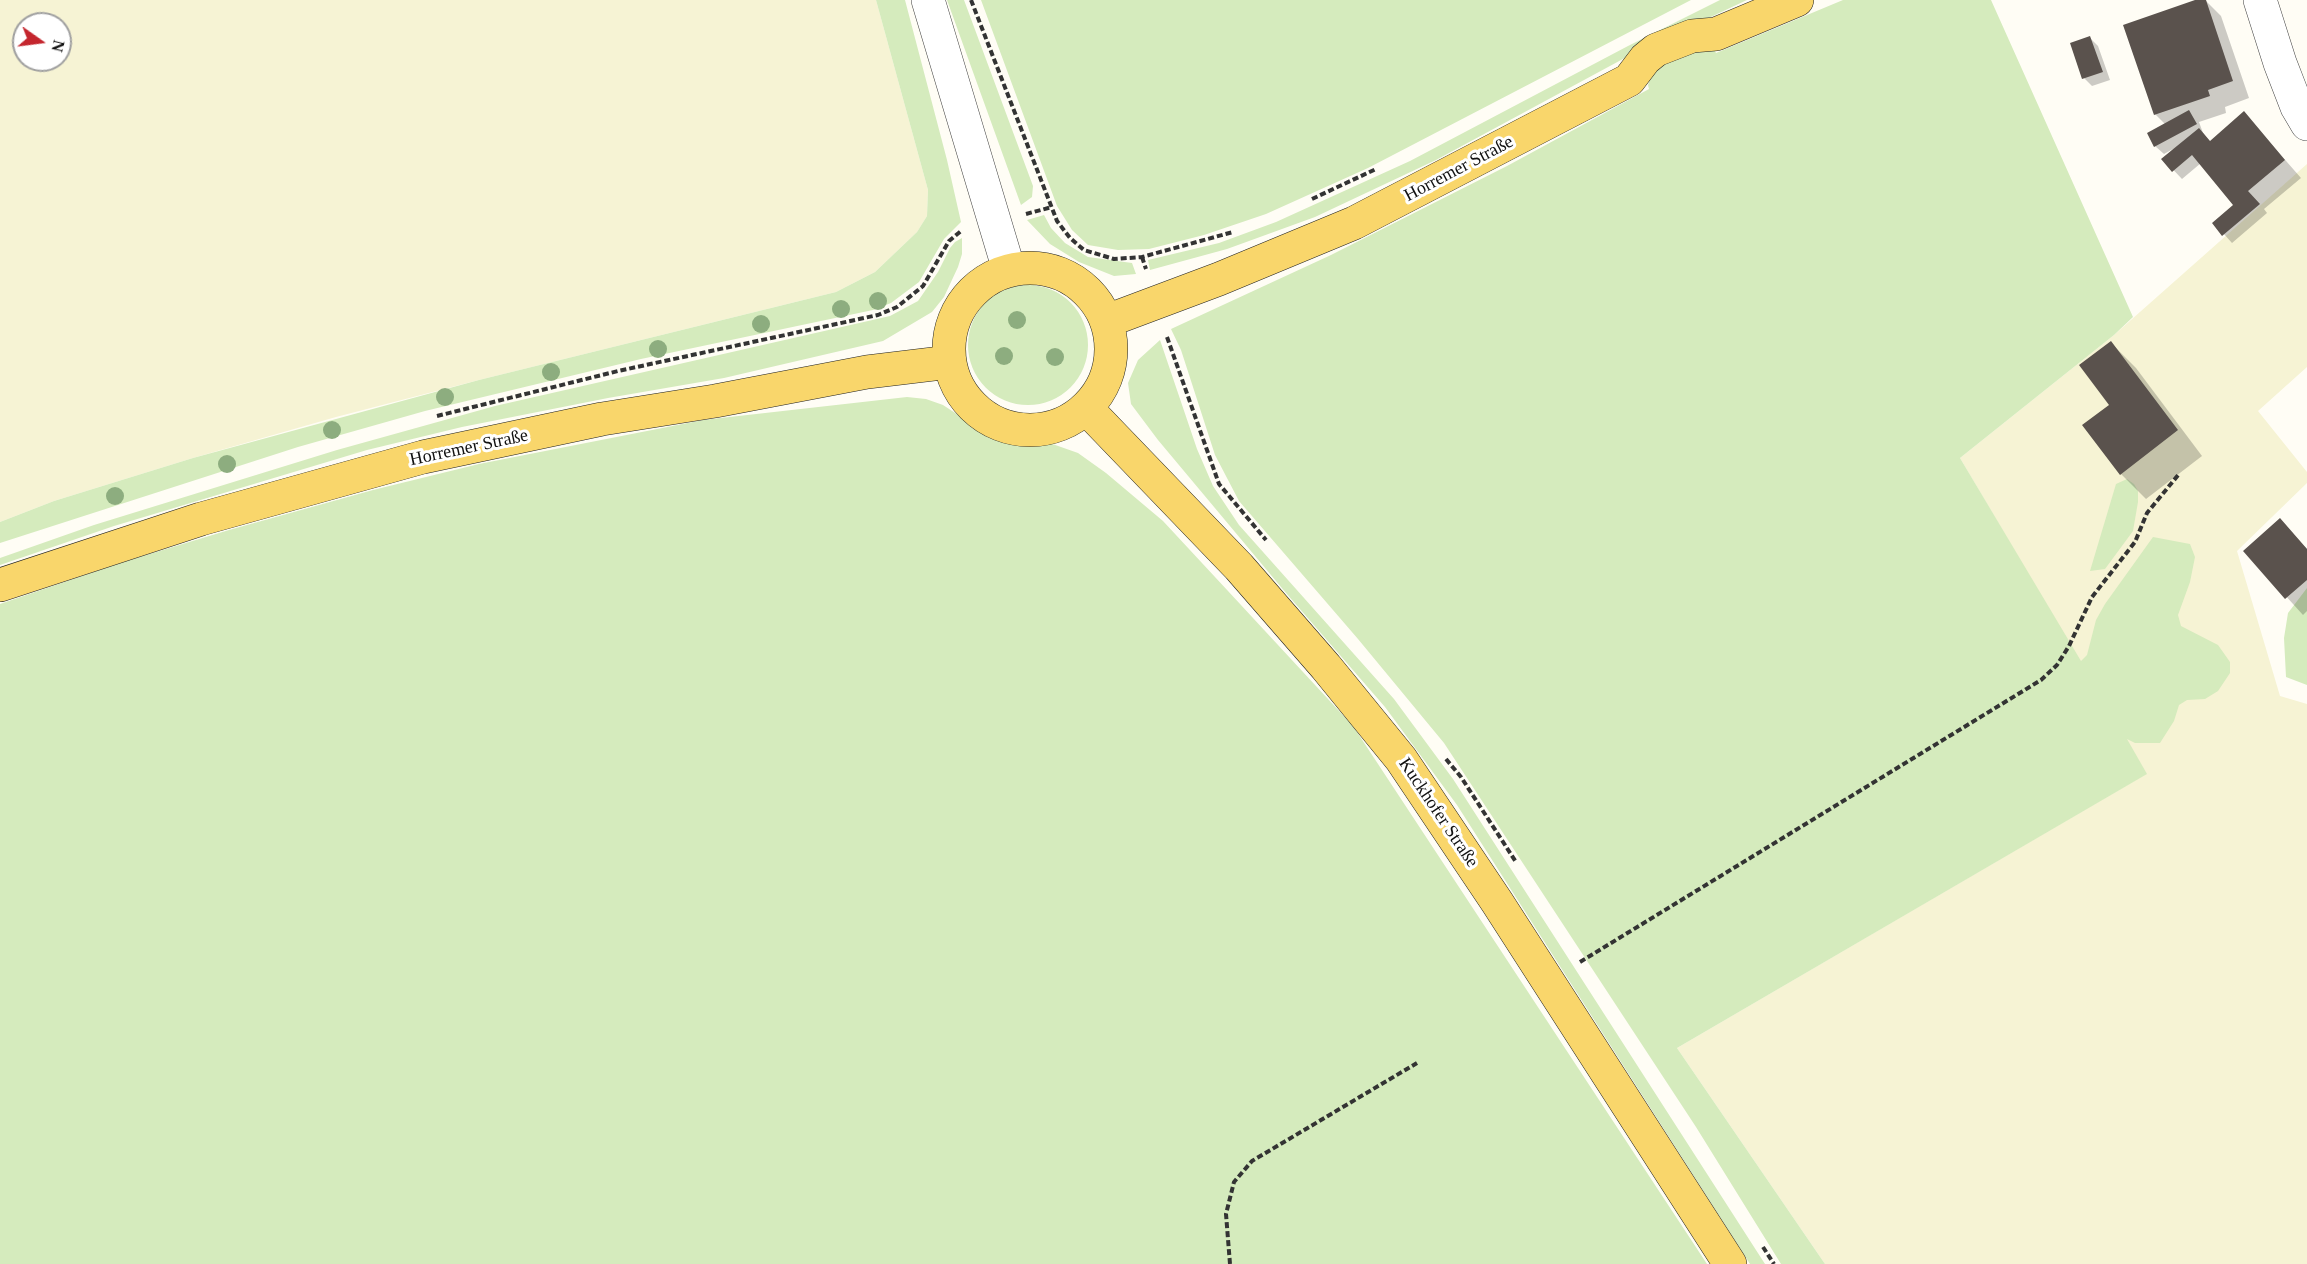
<!DOCTYPE html>
<meta charset="utf-8">
<style>
body{margin:0}
#map{position:relative;width:2307px;height:1264px;overflow:hidden;background:#fffdf5;font-family:Georgia,serif}
canvas{display:block}
.north{position:absolute;left:12px;top:12px;width:60px;height:60px;box-sizing:border-box;background:#fff;border:2px solid #a0a0a0;border-radius:50%;rotate:104deg;font-size:16px;font-weight:700;line-height:24px;text-align:center;color:#111}
.north::after{content:'';display:block;margin:auto;width:21px;height:27px;background:#c4262e;clip-path:polygon(50% 0,100% 100%,50% 72%,0 100%)}
</style>
<div id="map">
<canvas width="2307" height="1264"></canvas>
<div class="north">N</div>
</div>
<script>
const c = document.querySelector('canvas').getContext('2d');
c.lineJoin = 'round';
function fillPath(path, color) {
  c.fillStyle = color;
  c.fill(path, 'evenodd');
}
function shape(rows) {
  const path = new Path2D();
  for (const r of rows) {
    if (r.length === 3) {
      path.moveTo(r[0] + r[2], r[1]);
      path.arc(r[0], r[1], r[2], 0, 2 * Math.PI);
      continue;
    }
    path.moveTo(r[0], r[1]);
    for (let i = 2; i < r.length; i += 2) path.lineTo(r[i], r[i + 1]);
  }
  return path;
}
function strokePath(path, color, width, dash) {
  c.strokeStyle = color;
  c.lineWidth = width;
  c.lineCap = dash ? 'butt' : 'round';
  c.setLineDash(dash || []);
  c.stroke(path);
}
function label(font, color, halo, rows, align = 'center') {
  c.font = font + ' Georgia,serif';
  c.lineWidth = 6;
  c.setLineDash([]);
  c.textBaseline = 'middle';
  c.strokeStyle = halo;
  c.fillStyle = color;
  for (const [text, x, y, turn = 0] of rows) {
    c.save();
    c.translate(x, y);
    c.rotate((+turn || 0) * Math.PI / 180);
    c.textAlign = isNaN(turn) ? turn : align;
    if (halo) c.strokeText(text, 0, 0);
    c.fillText(text, 0, 0);
    c.restore();
  }
}
fillPath(shape([
 [0,0,876,0,928,190,927,216,917,232,875,272,836,292,479,380,336,417,193,458,54,501,0,522],
 [24,24,60,24,60,60,24,60],
 [2307,164,2307,367,2258,411,2307,472,2307,483,2237,551,2280,696,2307,704,2307,1264,1825,1264,1677,1048,2146,774,1960,458,2114,335]
]), '#f6f3d4');
fillPath(shape([
 [876,0,905,0,947,160,961,222,944,239,919,282,891,303,873,310,641,359,425,411,298,447,0,543,0,522,54,501,193,458,479,380,836,292,875,272,917,232,927,216,928,190],
 [947,0,964,0,1033,186,1032,197,1021,205],
 [981,0,1691,0,1368,168,1266,214,1204,235,1149,249,1118,250,1088,245,1072,230,1057,206],
 [1720,0,1747,0,1634,53,1436,160,1315,217,1227,249,1150,270,1148,260,1219,243,1276,222,1410,161,1628,46],
 [1843,0,1991,0,2133,317,2114,335,1960,458,2081,661,2087,655,2096,620,2105,604,2153,537,2190,544,2195,557,2190,582,2178,615,2181,626,2218,645,2230,662,2230,673,2218,691,2205,699,2187,700,2179,705,2174,721,2160,743,2135,743,2127,739,2147,774,1677,1048,1825,1264,1781,1264,1696,1127,1444,743,1358,639,1239,501,1215,455,1181,350,1171,329,1331,255,1507,166,1649,89,1648,85,1656,63,1693,45,1715,51,1716,53],
 [1044,215,1051,228,1065,243,1088,257,1132,263,1136,274,1114,276,1079,262,1050,244,1027,220],
 [962,238,962,254,958,267,944,297,932,312,883,341,724,378,608,398,462,427,367,450,114,526,0,565,0,558,94,525,337,450,495,406,890,316,918,301,938,272,950,248,955,242],
 [1028,345,60],
 [1160,340,1197,449,1213,486,1239,525,1394,699,1453,779,1765,1264,1750,1264,1457,805,1385,707,1286,593,1158,440,1131,404,1128,383,1138,360],
 [907,397,926,399,943,405,978,428,992,434,1010,439,1044,441,1078,453,1106,473,1163,521,1228,591,1353,726,1707,1264,0,1264,0,604,123,562,229,530,373,490,479,464,703,420],
 [2127,479,2134,484,2138,491,2138,502,2133,531,2105,569,2090,571,2116,484],
 [2307,588,2307,685,2286,677,2284,638,2288,613]
]), '#d5ebbd');
fillPath(shape([
 [2200,0,2205,0,2221,16,2249,98,2225,107,2226,113,2199,122,2203,133,2210,142,2244,113,2301,178,2264,209,2267,213,2232,243,2214,223,2235,205,2201,163,2182,179,2163,159,2173,149,2164,154,2155,146,2165,124,2155,114],
 [2090,38,2098,46,2110,80,2092,86,2084,78],
 [2111,343,2136,368,2202,456,2146,499,2121,474],
 [2280,520,2307,549,2307,611,2303,615,2245,551]
]), '#0003');
fillPath(shape([
 [2195,0,2206,0,2233,81,2208,90,2210,96,2154,115,2123,25],
 [2090,36,2103,72,2082,79,2070,43],
 [2189,110,2197,124,2154,147,2147,133],
 [2244,111,2285,160,2248,191,2260,204,2222,236,2212,223,2233,205,2192,155,2172,172,2161,159,2199,128,2210,141],
 [2111,341,2178,430,2120,475,2082,425,2109,405,2079,365],
 [2280,518,2307,549,2307,580,2285,599,2243,551]
]), '#5a524d');
const minor = shape([
 [928,0,1009,270],
 [2260,0,2280,63,2297,107,2307,124]
]);
const major = shape([
 [1030,349,81],
 [1107,321,1219,279,1354,223,1629,80,1645,59,1656,50,1692,36,1716,34,1797,0],
 [1086,408,1239,567,1326,667,1401,759,1497,902,1730,1264],
 [0,585,201,519,423,457,602,419,715,401,867,372,950,362]
]);
strokePath(minor, '#444', 34);
strokePath(major, '#222', 34);
strokePath(shape([
 [971,0,1057,221,1070,238,1084,250,1114,259,1142,257,1233,232],
 [1312,199,1376,169],
 [1026,214,1052,207],
 [1142,257,1146,269],
 [1167,337,1219,484,1266,540],
 [437,416,618,371,878,315,897,307,923,286,949,241,961,231],
 [1446,759,1461,777,1516,862],
 [1580,962,2041,680,2057,665,2069,646,2092,597,2135,542,2147,513,2179,474],
 [1763,1247,1774,1264],
 [1230,1264,1226,1214,1234,1182,1252,1161,1417,1063]
]), '#333', 4, [6, 3]);
strokePath(minor, '#fff', 33);
strokePath(major, '#f9d66b', 33);
c.fillStyle = '#8dad7f';
for (const [x, y] of [
 [878,301],
 [841,309],
 [1017,320],
 [761,324],
 [658,349],
 [1004,356],
 [1055,357],
 [551,372],
 [445,397],
 [332,430],
 [227,464],
 [115,496]
]) {
  c.beginPath();
  c.arc(x, y, 9, 0, 2 * Math.PI);
  c.fill();
}
label('18px', '#111', '#fff', [
 ["Horremer Straße",1459,169,-28],
 ["Horremer Straße",469,448,-12],
 ["Kuckhofer Straße",1438,813,56]
]);
</script>
